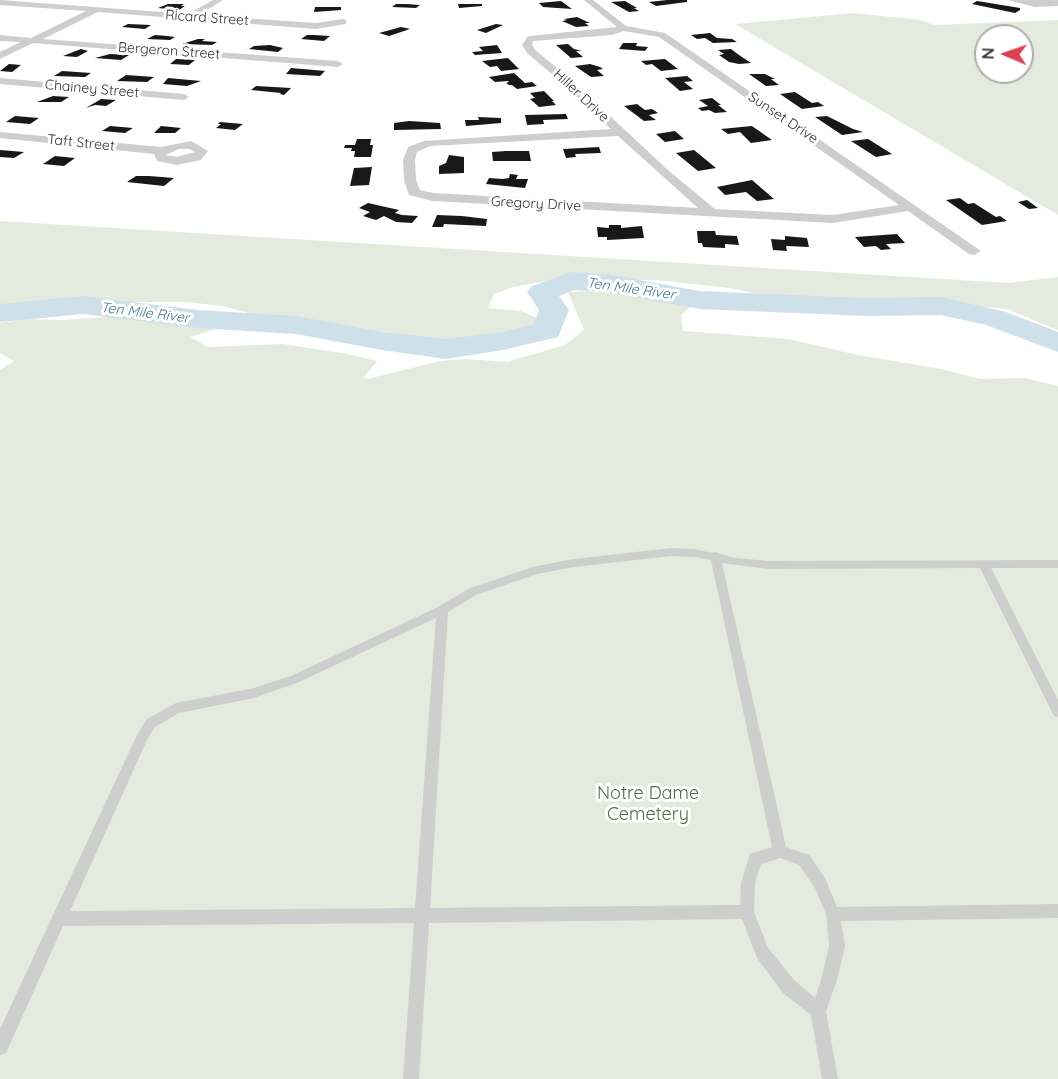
<!DOCTYPE html>
<style>
body{margin:0}
#map{position:relative;width:1058px;height:1079px;overflow:hidden;background:#fff;font-family:Quicksand,sans-serif}
canvas{display:block}
.north{position:absolute;left:974px;top:24px;width:60px;height:60px;box-sizing:border-box;background:#fff;border:2px solid #adadad;border-radius:50%;rotate:272deg;font-size:16px;font-weight:700;line-height:24px;text-align:center;color:#313131}
.north::after{content:'';display:block;margin:auto;width:21px;height:27px;background:#dc4051;clip-path:polygon(50% 0,100% 100%,50% 72%,0 100%)}
</style>
<div id="map">
<canvas width="1058" height="1079"></canvas>
<div class="north">N</div>
</div>
<script>
const c = document.querySelector('canvas').getContext('2d');
c.lineJoin = 'round';
function fillPath(path, color) {
  c.fillStyle = color;
  c.fill(path, 'evenodd');
}
function shape(rows) {
  const path = new Path2D();
  for (const r of rows) {
    path.moveTo(r[0], r[1]);
    for (let i = 2; i < r.length; i += 2) path.lineTo(r[i], r[i + 1]);
  }
  return path;
}
function label(font, color, halo, rows, align = 'center') {
  c.font = font + ' Quicksand,sans-serif';
  c.lineWidth = 6;
  c.setLineDash([]);
  c.textBaseline = 'middle';
  c.strokeStyle = halo;
  c.fillStyle = color;
  for (const [text, x, y, turn = 0] of rows) {
    c.save();
    c.translate(x, y);
    c.rotate((+turn || 0) * Math.PI / 180);
    c.textAlign = isNaN(turn) ? turn : align;
    if (halo) c.strokeText(text, 0, 0);
    c.fillText(text, 0, 0);
    c.restore();
  }
}
fillPath(shape([
 [854,13,920,20,935,25,1058,20,1058,215,735,24],
 [986,36,1022,36,1022,72,986,72],
 [0,221,1008,283,1058,277,1058,330,1007,309,911,301,793,301,729,288,657,280,552,280,513,287,494,294,488,308,521,311,542,320,545,324,528,336,493,342,454,343,313,325,255,315,223,306,186,302,104,302,74,308,0,310],
 [604,291,695,302,681,315,683,331,788,339,858,355,941,369,980,379,1025,378,1058,386,1058,1079,0,1079,0,370,14,361,0,353,0,323,25,319,62,320,122,316,208,319,218,328,190,337,208,347,283,344,348,354,377,361,364,377,367,379,440,361,467,359,507,362,565,345,584,330,568,292]
]), '#e5eade');
fillPath(shape([
 [571,272,607,274,699,291,866,298,941,297,1006,312,1058,332,1058,352,986,325,941,315,866,316,699,309,607,292,574,290,559,296,569,310,558,337,503,350,446,359,382,350,296,334,198,328,83,314,0,322,0,304,83,296,198,310,296,316,382,332,446,339,503,332,534,324,539,310,527,292,532,286,571,272]
]), '#cee1eb');
fillPath(shape([
 [667,0,687,0,687,2,656,6,649,2],
 [561,1,572,9,543,7,539,3],
 [625,1,637,8,634,8,639,11,629,12,611,2],
 [977,1,1020,8,1020,10,1015,13,972,4],
 [168,4,184,4,181,6,185,6,179,10,158,8],
 [396,4,406,4,420,5,416,8,392,7],
 [458,4,482,4,482,6,459,8],
 [315,7,341,7,341,10,314,12],
 [577,17,590,23,585,23,589,26,576,27,562,21,567,20,564,19],
 [128,24,151,25,145,29,122,27],
 [496,24,503,25,486,33,477,30],
 [401,27,410,29,389,36,379,33],
 [710,33,717,38,732,39,737,42,713,43,705,38,697,39,691,35],
 [155,35,167,36,175,37,170,40,147,39],
 [307,35,314,35,330,36,324,41,301,39],
 [198,39,205,39,202,41,217,42,212,45,182,44],
 [623,43,637,43,636,46,648,47,645,51,619,49],
 [568,44,574,49,582,51,576,51,583,57,571,58,556,45],
 [270,45,283,48,278,52,249,49,254,46],
 [497,45,502,53,475,55,472,52,483,51,479,47],
 [81,49,88,51,77,57,63,56],
 [731,49,739,55,751,63,739,64,729,62,719,55,724,54,718,50],
 [110,54,129,55,121,60,95,58],
 [508,58,519,69,501,71,497,66,490,67,482,61],
 [176,59,195,60,189,65,170,64],
 [665,59,678,69,661,71,652,64,646,65,641,61],
 [9,64,21,65,12,72,0,71],
 [590,64,600,67,603,69,597,70,604,76,591,77,575,66],
 [291,68,314,70,325,71,320,76,286,74],
 [62,71,91,73,85,77,54,76],
 [514,73,525,83,532,82,537,86,517,89,512,85,509,85,506,83,509,82,508,81,495,82,489,77],
 [749,74,765,74,775,79,771,79,779,85,766,86],
 [126,75,154,77,147,82,117,81],
 [687,76,693,81,684,82,693,89,680,91,665,78],
 [168,78,201,81,187,86,163,84],
 [256,86,291,88,284,95,280,94,281,93,251,90],
 [544,91,554,101,552,101,556,105,539,107,530,99,535,98,530,93],
 [795,92,812,103,818,102,824,106,802,109,780,94],
 [53,96,69,97,61,102,37,102],
 [712,98,721,105,718,105,727,112,715,113,709,110,702,111,698,108,708,106,699,100],
 [101,99,116,100,106,106,95,105,86,108],
 [637,104,645,110,652,109,658,113,649,115,656,120,644,121,624,106],
 [566,114,568,119,543,120,544,124,527,125,525,115],
 [15,116,39,118,30,124,6,122],
 [827,116,853,129,863,132,842,135,815,117],
 [478,117,501,118,501,123,466,126,465,120,479,120],
 [409,121,440,123,441,129,394,130,394,123],
 [220,122,243,124,235,130,216,128,221,124,218,124],
 [110,126,133,128,125,133,102,131],
 [161,126,181,128,175,133,154,133],
 [752,126,772,140,751,143,740,132,728,134,721,129],
 [675,131,684,139,665,142,656,134],
 [357,139,371,139,370,145,373,145,371,157,354,157,355,151,351,151,352,148,344,148,345,145,355,145],
 [868,139,892,154,876,157,851,141],
 [599,147,601,153,575,154,576,157,566,158,563,149],
 [0,150,24,152,14,158,0,157],
 [694,150,716,168,698,171,676,153],
 [506,151,529,151,531,161,493,161,492,152],
 [449,155,464,157,464,173,439,174,439,166,446,163],
 [55,156,75,158,64,166,43,164],
 [372,167,369,185,350,186,354,168],
 [510,174,518,175,516,179,528,179,525,188,486,184,489,178,503,179,509,178],
 [136,176,149,176,174,178,164,186,127,182],
 [752,180,774,199,757,201,746,192,725,195,717,187],
 [960,198,968,204,974,203,996,217,1000,216,1007,221,982,225,946,200],
 [1027,200,1038,208,1029,209,1018,202],
 [368,203,399,210,395,213,402,215,418,216,412,223,396,222,384,216,376,220,363,216,370,212,359,208],
 [437,215,462,216,487,219,486,226,444,224,443,227,432,227],
 [609,225,621,225,621,228,642,226,644,238,607,240,607,237,598,237,597,227,609,228],
 [697,231,715,231,716,235,737,236,739,245,725,244,725,248,703,247,702,243,698,243],
 [897,234,905,243,886,244,891,249,881,250,876,246,864,247,855,237],
 [785,236,807,238,809,247,786,246,787,251,773,250,771,239,785,240]
]), '#181818');
fillPath(shape([
 [671,548,694,549,712,553,715,552,735,558,769,561,1058,560,1058,568,991,568,1058,700,1058,717,1054,716,980,568,769,569,722,563,786,847,809,855,825,878,837,907,1058,904,1058,918,841,921,845,946,837,980,826,1011,838,1079,822,1079,811,1015,783,993,757,958,742,919,429,923,419,1079,403,1079,414,923,63,926,6,1053,0,1055,0,1029,136,737,147,719,176,703,254,688,291,676,438,607,468,589,532,567,574,559,671,548],
 [671,556,694,557,711,560,772,847,750,854,741,883,740,905,430,908,448,612,476,595,537,574,574,567,671,556],
 [436,618,415,908,70,911,147,740,155,727,179,713,254,698,299,682,436,618],
 [780,858,799,865,815,888,826,914,829,946,821,980,815,998,795,981,768,948,754,912,755,883,761,864,780,858]
]), '#cecece');
fillPath(shape([
 [0,0,188,14,213,0,223,0,199,15,316,23,343,19,346,20,346,24,316,29,98,12,43,39,338,61,343,64,338,67,33,43,0,59,0,52,21,42,0,41,0,35,31,38,86,11,0,5,0,0],
 [584,0,593,0,626,26,665,33,981,251,974,255,969,254,908,211,833,223,432,201,409,195,404,180,403,160,408,147,424,141,611,129,559,80,528,54,522,45,527,37,530,36,617,27,584,0],
 [624,31,659,37,899,205,833,215,715,209,669,171,567,76,535,50,532,45,533,41,612,35,624,31],
 [618,136,698,208,433,193,420,190,416,180,415,160,417,152,430,146,618,136],
 [1008,0,1058,0,1058,6,1035,7,1008,0],
 [0,78,184,94,189,97,184,100,0,84,0,78],
 [0,132,161,147,191,141,208,151,201,160,177,165,157,161,154,154,0,138,0,132],
 [179,149,189,149,195,152,177,157,166,155,179,149]
]), '#cecece');
label('14px', '#313131', '#fff', [
 ["Ricard Street",207,18,4],
 ["Bergeron Street",169,51,4],
 ["Chainey Street",92,89,5],
 ["Hiller Drive",581,96,43],
 ["Sunset Drive",783,118,34],
 ["Taft Street",81,143,6],
 ["Gregory Drive",536,204,3]
]);
label('italic 14px', '#437590', '#fff', [
 ["Ten Mile River",631,289,8],
 ["Ten Mile River",145,313,7]
]);
label('18px', '#566b41', '#fff', [
 ["Notre Dame",648,794],
 ["Cemetery",648,815]
]);
</script>
